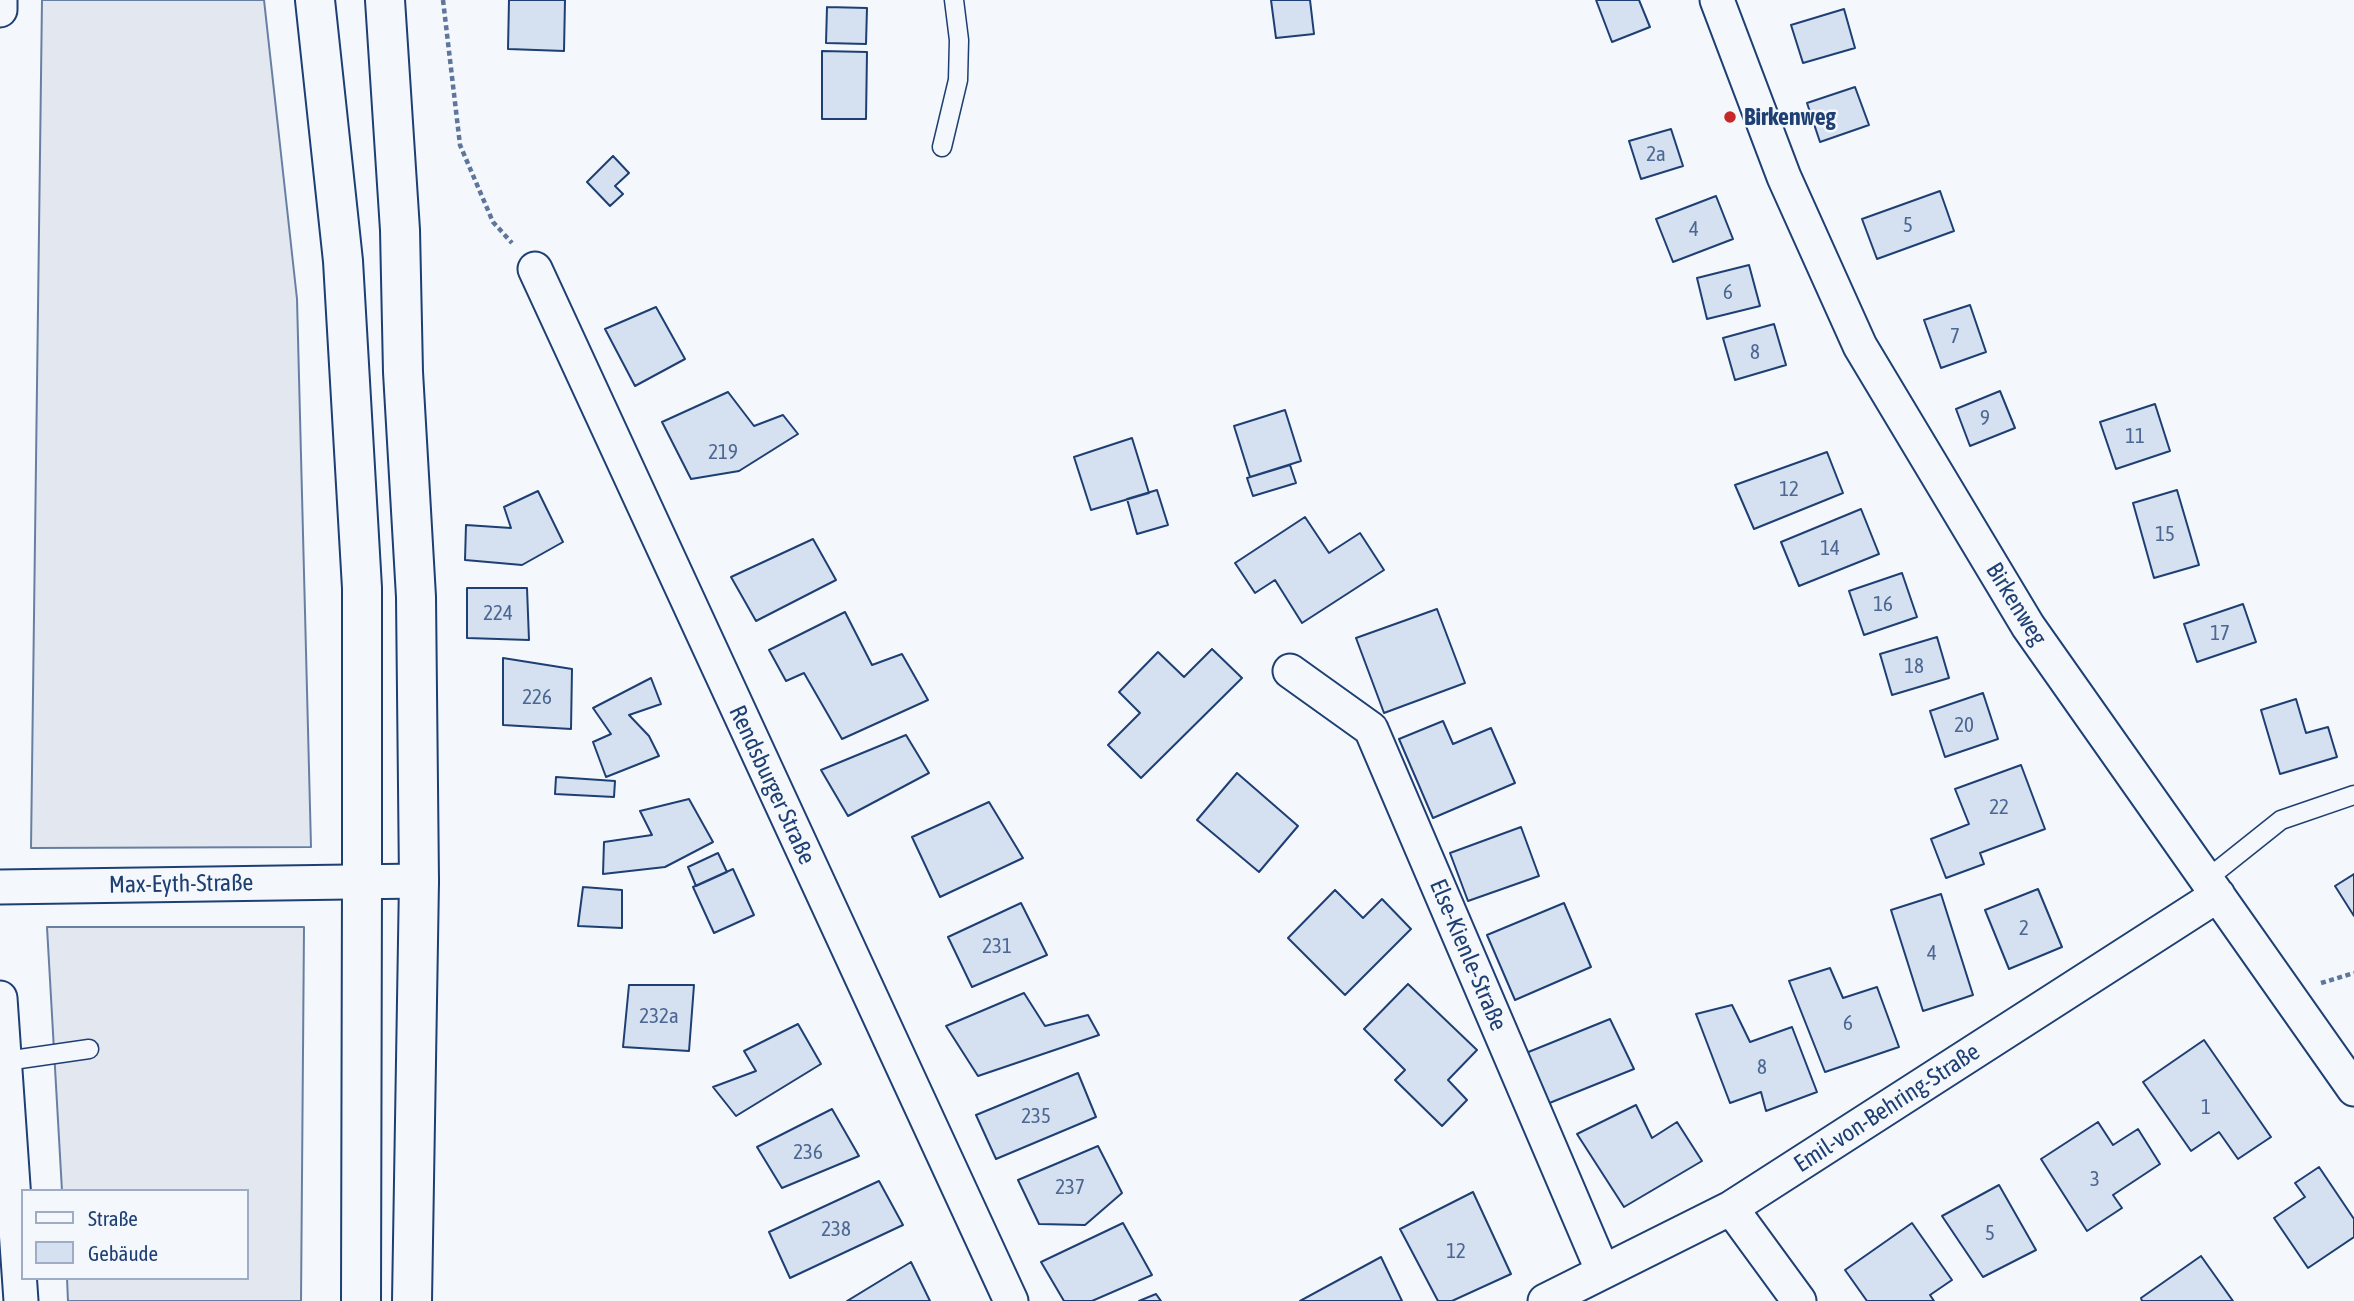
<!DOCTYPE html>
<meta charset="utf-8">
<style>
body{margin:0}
#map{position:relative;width:2354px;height:1301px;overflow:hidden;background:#f4f7fb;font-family:"Asap Condensed",sans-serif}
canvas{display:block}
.legend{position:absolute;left:21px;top:1189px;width:228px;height:91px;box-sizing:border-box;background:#f4f7fb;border:2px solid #9eadc5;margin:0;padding:9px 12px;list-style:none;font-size:21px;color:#1d3f73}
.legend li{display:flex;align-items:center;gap:14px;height:35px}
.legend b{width:35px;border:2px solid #9eadc5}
</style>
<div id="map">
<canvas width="2354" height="1301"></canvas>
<ul class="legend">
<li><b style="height:9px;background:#f4f7fb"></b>Straße</li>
<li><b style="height:19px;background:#d5e0f0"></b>Gebäude</li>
</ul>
</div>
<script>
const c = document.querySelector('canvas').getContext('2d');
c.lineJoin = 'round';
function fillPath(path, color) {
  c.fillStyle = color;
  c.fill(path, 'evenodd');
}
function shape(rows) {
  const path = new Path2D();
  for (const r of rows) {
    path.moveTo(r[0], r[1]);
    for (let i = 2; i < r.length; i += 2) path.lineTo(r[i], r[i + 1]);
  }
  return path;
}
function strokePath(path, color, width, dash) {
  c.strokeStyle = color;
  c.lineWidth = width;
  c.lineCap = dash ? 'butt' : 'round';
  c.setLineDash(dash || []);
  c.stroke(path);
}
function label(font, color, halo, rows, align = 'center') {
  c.font = font + ' "Asap Condensed",sans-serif';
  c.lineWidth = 5;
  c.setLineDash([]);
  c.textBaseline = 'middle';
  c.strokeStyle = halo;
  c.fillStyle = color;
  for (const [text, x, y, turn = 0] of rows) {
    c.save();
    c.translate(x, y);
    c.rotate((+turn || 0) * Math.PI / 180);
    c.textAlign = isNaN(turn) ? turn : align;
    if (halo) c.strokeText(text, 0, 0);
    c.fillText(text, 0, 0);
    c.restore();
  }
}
const parking = shape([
 [42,0,264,0,297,299,311,847,31,848,42,0],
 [47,927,304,927,301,1301,68,1301,67,1278,247,1278,247,1191,62,1191,47,927]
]);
fillPath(parking, '#e3e8f0');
strokePath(parking, '#687fa3', 2);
const building = shape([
 [509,0,565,0,564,51,508,49,509,0],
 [1271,0,1310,0,1314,34,1276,38,1271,0],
 [1596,0,1639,0,1650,27,1612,42,1596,0],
 [827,7,867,8,866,44,826,43,827,7],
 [1844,9,1855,48,1803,63,1791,25,1844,9],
 [822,51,867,52,866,119,822,119,822,51],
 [1855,87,1869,125,1820,142,1807,103,1855,87],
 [1671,129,1683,166,1641,179,1629,141,1671,129],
 [613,156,629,173,615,186,623,194,610,206,587,182,613,156],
 [1940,191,1954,231,1877,259,1862,219,1940,191],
 [1716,196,1733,239,1673,262,1656,219,1716,196],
 [1749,265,1760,306,1707,319,1697,278,1749,265],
 [1970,305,1986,352,1941,368,1924,320,1970,305],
 [656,307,685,359,635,386,605,329,656,307],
 [1774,324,1786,365,1735,380,1723,338,1774,324],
 [2000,391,2015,428,1970,446,1956,409,2000,391],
 [728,392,754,426,783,415,798,434,739,471,691,479,662,422,728,392],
 [2155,404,2170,451,2116,469,2100,422,2155,404],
 [1285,410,1301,461,1250,477,1234,426,1285,410],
 [1132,438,1149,493,1091,510,1074,457,1132,438],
 [1827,452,1843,493,1754,529,1735,485,1827,452],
 [1290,465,1296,483,1253,496,1247,478,1290,465],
 [1157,490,1168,525,1137,534,1127,499,1157,490],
 [2177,490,2199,565,2154,578,2133,503,2177,490],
 [538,491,563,542,522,565,465,560,466,525,511,528,504,507,538,491],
 [1861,509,1879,554,1799,586,1781,542,1861,509],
 [1305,517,1329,553,1360,533,1384,570,1302,623,1275,580,1255,593,1235,563,1305,517],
 [813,539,836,580,756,621,731,577,813,539],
 [1902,573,1917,617,1864,635,1849,591,1902,573],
 [467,588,527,588,529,640,467,638,467,588],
 [2243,604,2256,642,2197,662,2184,624,2243,604],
 [1437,609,1465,683,1384,713,1356,638,1437,609],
 [845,612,872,665,902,654,928,700,842,739,804,673,786,681,769,650,845,612],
 [1937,637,1949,678,1892,695,1880,654,1937,637],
 [1212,649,1242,678,1141,778,1108,745,1140,713,1119,692,1158,652,1184,677,1212,649],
 [503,658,572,669,571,729,503,725,503,658],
 [651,678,661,704,629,715,649,736,659,756,606,777,593,742,611,734,593,708,651,678],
 [1983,693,1998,739,1945,757,1930,711,1983,693],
 [2296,699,2306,733,2328,727,2337,757,2280,774,2261,710,2296,699],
 [1443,721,1453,744,1491,728,1515,783,1433,818,1399,739,1443,721],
 [906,735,929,773,848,816,821,770,906,735],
 [2021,765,2045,829,1980,853,1984,864,1946,878,1931,839,1969,824,1955,789,2021,765],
 [1237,773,1298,826,1259,872,1197,820,1237,773],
 [556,777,615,781,614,797,555,794,556,777],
 [689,799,713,842,665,867,603,874,604,842,652,835,640,811,689,799],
 [989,802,1023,858,940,897,912,837,989,802],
 [1521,827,1539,876,1468,901,1450,853,1521,827],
 [718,853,727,872,696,886,688,867,718,853],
 [733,869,754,915,714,933,693,887,733,869],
 [2354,874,2354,916,2335,886,2354,874],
 [583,887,622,890,622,928,578,926,583,887],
 [2038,889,2062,947,2009,969,1985,910,2038,889],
 [1335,890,1363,918,1382,899,1411,929,1345,995,1288,938,1335,890],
 [1941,894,1973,995,1923,1011,1891,910,1941,894],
 [1021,903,1047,955,972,987,948,937,1021,903],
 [1564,903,1591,967,1515,1000,1487,935,1564,903],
 [1830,968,1843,998,1877,987,1899,1047,1825,1072,1789,981,1830,968],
 [1408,984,1477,1050,1448,1080,1467,1100,1442,1126,1395,1080,1405,1070,1364,1029,1408,984],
 [629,985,694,985,689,1051,623,1047,629,985],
 [1024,993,1045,1026,1088,1015,1099,1035,978,1076,946,1026,1024,993],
 [1732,1005,1750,1042,1792,1027,1817,1092,1766,1111,1761,1092,1730,1103,1696,1014,1732,1005],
 [1610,1019,1634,1069,1547,1104,1526,1053,1610,1019],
 [798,1024,821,1064,736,1116,713,1087,756,1071,744,1051,798,1024],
 [2204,1040,2271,1137,2238,1159,2219,1132,2191,1151,2143,1082,2204,1040],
 [1078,1073,1096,1117,996,1159,976,1115,1078,1073],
 [1636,1105,1652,1138,1677,1122,1702,1161,1624,1207,1577,1134,1636,1105],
 [832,1109,859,1156,782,1188,757,1147,832,1109],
 [2098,1122,2113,1145,2138,1129,2160,1164,2113,1195,2122,1208,2087,1231,2041,1159,2098,1122],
 [1098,1146,1122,1193,1085,1225,1039,1224,1018,1180,1098,1146],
 [2319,1167,2354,1219,2354,1237,2308,1268,2274,1218,2305,1197,2295,1183,2319,1167],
 [879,1181,903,1225,790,1278,769,1232,879,1181],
 [1999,1185,2036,1250,1983,1277,1942,1216,1999,1185],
 [1473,1192,1511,1274,1452,1301,1438,1301,1400,1229,1473,1192],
 [1123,1223,1152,1275,1092,1301,1064,1301,1041,1262,1123,1223],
 [1912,1223,1952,1280,1930,1295,1934,1301,1867,1301,1845,1270,1912,1223],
 [2201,1256,2233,1301,2142,1301,2141,1298,2201,1256],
 [1381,1257,1402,1301,1300,1301,1381,1257],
 [911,1262,930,1301,847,1301,911,1262],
 [1156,1294,1161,1301,1139,1301,1156,1294]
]);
fillPath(building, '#d5e0f0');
strokePath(building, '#1d3f73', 2);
const service = shape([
 [942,147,958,80,959,40,954,0],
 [2207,879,2281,820,2354,795],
 [6,1061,89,1049]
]);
const minor = shape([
 [1717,0,1784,177,1860,346,2028,626,2354,1089],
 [0,10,0,0],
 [535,269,1011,1301],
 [1290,671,1371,729,1603,1272],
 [0,887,419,881],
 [0,998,21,1301],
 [1731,1208,1799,1301],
 [1545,1301,1731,1208,2218,895]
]);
const primary = shape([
 [315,0,343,261,362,588,362,881],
 [385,0,400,230,403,372,416,597,419,881]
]);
const trunk = shape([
 [361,1301,362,881],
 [412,1301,419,881]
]);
strokePath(service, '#1d3f73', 21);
strokePath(minor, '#1d3f73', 37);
strokePath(primary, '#1d3f73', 42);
strokePath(trunk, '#1d3f73', 42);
strokePath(shape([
 [443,0,460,145,493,222,512,243],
 [2321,983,2354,973]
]), '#5e769c', 4.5, [5, 3.5]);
strokePath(service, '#f4f7fb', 18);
strokePath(minor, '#f4f7fb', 33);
strokePath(primary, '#f4f7fb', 38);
strokePath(trunk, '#f4f7fb', 38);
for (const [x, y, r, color] of [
 [1730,117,7,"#c62828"]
]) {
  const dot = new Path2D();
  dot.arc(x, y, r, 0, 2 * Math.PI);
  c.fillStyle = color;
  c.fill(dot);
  strokePath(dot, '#f4f7fb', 2.5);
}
label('21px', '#4b6792', null, [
 ["2a",1656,154],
 ["5",1908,225],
 ["4",1694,229],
 ["6",1728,292],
 ["7",1955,336],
 ["8",1755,352],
 ["9",1985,418],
 ["11",2135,436],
 ["219",723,452],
 ["12",1789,489],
 ["15",2165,534],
 ["14",1830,548],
 ["16",1883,604],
 ["224",498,613],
 ["17",2220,633],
 ["18",1914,666],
 ["226",537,697],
 ["20",1964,725],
 ["22",1999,807],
 ["2",2024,928],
 ["231",997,946],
 ["4",1932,953],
 ["232a",659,1016],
 ["6",1848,1023],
 ["8",1762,1067],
 ["1",2206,1107],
 ["235",1036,1116],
 ["236",808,1152],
 ["3",2095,1179],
 ["237",1070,1187],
 ["238",836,1229],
 ["5",1990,1233],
 ["12",1456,1251]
]);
label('bold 24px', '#1d3f73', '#f4f7fb', [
 ["Birkenweg",1744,117]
], 'left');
label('24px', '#1d3f73', '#f4f7fb', [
 ["Birkenweg",2016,604,58],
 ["Rendsburger Straße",772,785,65],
 ["Max-Eyth-Straße",181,884,-1],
 ["Else-Kienle-Straße",1468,955,67],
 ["Emil-von-Behring-Straße",1887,1108,-33]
]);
</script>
